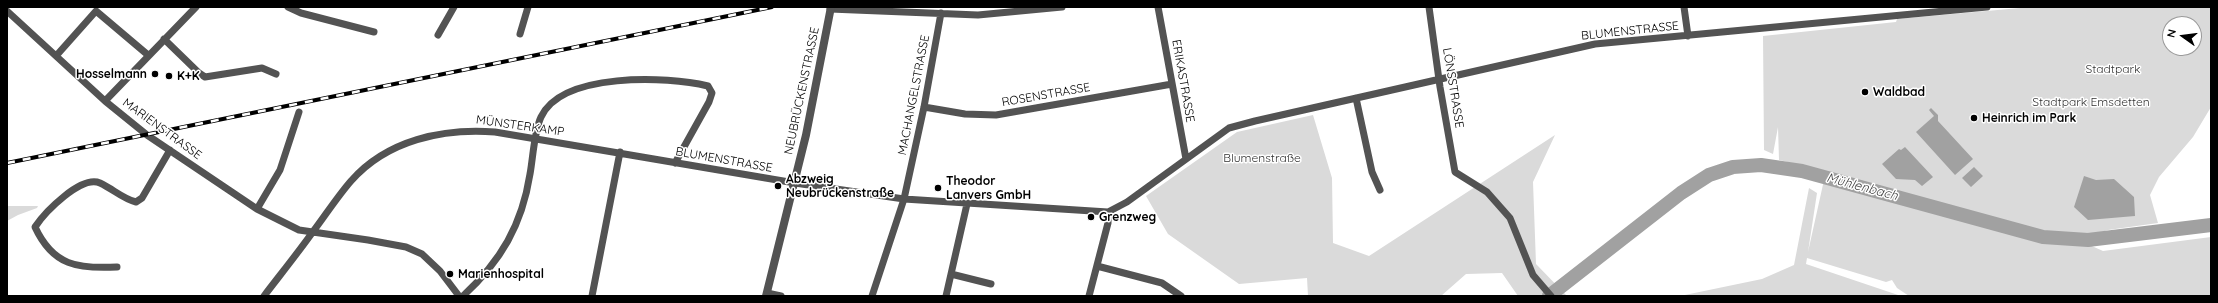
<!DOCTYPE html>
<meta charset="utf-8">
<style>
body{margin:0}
#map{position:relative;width:2218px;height:303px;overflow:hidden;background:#fff;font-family:Quicksand,sans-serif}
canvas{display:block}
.frame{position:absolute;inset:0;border:8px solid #000;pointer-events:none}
.north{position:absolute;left:2162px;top:16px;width:40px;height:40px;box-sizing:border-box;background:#fff;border:1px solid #999;border-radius:50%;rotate:284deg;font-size:11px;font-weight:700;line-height:16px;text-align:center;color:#000}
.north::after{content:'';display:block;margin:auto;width:14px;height:18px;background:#000;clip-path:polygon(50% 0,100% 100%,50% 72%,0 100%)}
</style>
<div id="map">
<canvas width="2218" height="303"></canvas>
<div class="frame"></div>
<div class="north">N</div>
</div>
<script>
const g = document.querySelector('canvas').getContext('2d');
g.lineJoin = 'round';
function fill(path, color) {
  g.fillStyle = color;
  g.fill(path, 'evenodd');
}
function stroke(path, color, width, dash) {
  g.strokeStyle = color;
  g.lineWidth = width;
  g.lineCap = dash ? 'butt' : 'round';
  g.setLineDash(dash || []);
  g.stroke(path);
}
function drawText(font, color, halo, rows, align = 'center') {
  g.font = font + ' Quicksand,sans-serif';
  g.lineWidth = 3;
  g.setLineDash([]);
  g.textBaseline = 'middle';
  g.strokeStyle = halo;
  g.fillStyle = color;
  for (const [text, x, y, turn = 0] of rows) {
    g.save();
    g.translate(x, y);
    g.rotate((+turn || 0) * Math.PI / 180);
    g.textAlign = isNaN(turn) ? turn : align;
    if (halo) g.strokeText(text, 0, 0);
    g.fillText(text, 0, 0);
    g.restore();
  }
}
const green = new Path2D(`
 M2031 7H2211V107L2193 137 2159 177 2150 195 2158 223 2108 230 2076 239 2103 251 2211 237V296H1909L1897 288 1892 280 1886 282 1807 258 1806 264 1901 296H1680L1762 279 1794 265 1809 188 1817 193 1808 252 1826 171 1779 160 1778 127 1773 154 1764 150 1763 36 1896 22 1897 19ZM2170 24H2194V48H2170Z
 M1313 115 1332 178 1333 243 1369 256 1555 135 1533 182 1536 264 1567 296H1518L1502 273 1466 274 1441 296H1308L1307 278 1239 284 1168 234 1146 196 1237 132Z
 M7 206H38L37 208 18 215 7 221Z`);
const water = new Path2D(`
 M1931 108 1938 115V121L1973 159 1955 175 1916 132 1934 116 1929 110Z
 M1905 147 1933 177 1922 186 1915 180 1896 179 1882 164 1899 149 1901 150Z
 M1974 167 1983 176 1971 187 1962 178Z
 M2084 176 2096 180 2114 179 2134 197 2135 216 2088 220 2074 207Z`);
const river = new Path2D(`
 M1549 296 1681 193 1709 175 1733 167 1761 165 1802 171 2043 237 2088 240 2211 225`);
const minor = new Path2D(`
 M288 7 301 13 374 32
 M1158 7 1186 159
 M1429 7 1440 87 1455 172 1487 192 1510 218 1533 275 1551 296
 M1684 7 1688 36
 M830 9 978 15 1062 7
 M7 11 105 101 147 135 257 209 299 230 368 240 406 247 422 254 440 271 459 296
 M520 34 528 7
 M438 35 454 7
 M164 39 199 73 205 77 262 68 276 74
 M56 56 96 11 148 55
 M1356 98 1372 172 1380 190
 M105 101 196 7
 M924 107 965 114 996 115 1172 84
 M257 209 280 170 299 112
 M1097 266 1162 283 1181 296
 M117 267C78 269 53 266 35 227 45 212 81 175 100 183 113 189 123 199 136 202L142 198 170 150
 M951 274 991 284
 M767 293 781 296
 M264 296C280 275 297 254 312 233 325 216 337 197 351 181 387 140 443 128 495 132L795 183 904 199 1108 212 1127 202 1229 128 1255 121 1595 44 1987 7
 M463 296C501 261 522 225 530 174 533 158 534 132 541 117 562 72 667 76 708 86L712 93 709 102 675 163
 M592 296 620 152
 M872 296 904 199 924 107 941 13
 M946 296 967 204
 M1089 296 1108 223V212`);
const tertiary = new Path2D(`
 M766 296 806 135 831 7`);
const rail = new Path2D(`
 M7 163 772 7`);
const markers = [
 [155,74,4,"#000"],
 [169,76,4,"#000"],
 [1865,92,4,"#000"],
 [1974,118,4,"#000"],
 [778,186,4,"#000"],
 [938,188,4,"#000"],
 [1091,217,4,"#000"],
 [450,274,4,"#000"]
];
const streetNames = [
 ["BLUMENSTRASSE",1630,31,-6],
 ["ERIKASTRASSE",1183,81,80],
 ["LÖNSSTRASSE",1453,88,81],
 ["NEUBRÜCKENSTRASSE",802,91,-78],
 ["MACHANGELSTRASSE",914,95,-79],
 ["ROSENSTRASSE",1046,95,-10],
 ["MÜNSTERKAMP",520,126,8],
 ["MARIENSTRASSE",162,129,36],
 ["BLUMENSTRASSE",724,160,10]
];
const parkNames = [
 ["Stadtpark",2113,69],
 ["Stadtpark Emsdetten",2091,102],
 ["Blumenstraße",1262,158]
];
const poiNames = [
 ["Hosselmann",147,74,"right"],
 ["K+K",177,76],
 ["Waldbad",1873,92],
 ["Heinrich im Park",1982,118],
 ["Abzweig",786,179],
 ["Neubrückenstraße",786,193],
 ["Theodor",946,181],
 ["Lanvers GmbH",946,195],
 ["Grenzweg",1099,217],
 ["Marienhospital",458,274]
];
const waterNames = [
 ["Mühlenbach",1862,187,15]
];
fill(green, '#dadada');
fill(water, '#a1a1a1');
stroke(river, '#a1a1a1', 14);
stroke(minor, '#535353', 7);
stroke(tertiary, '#535353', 8);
stroke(rail, '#000', 4);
stroke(rail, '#fff', 2.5, [8]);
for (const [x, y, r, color] of markers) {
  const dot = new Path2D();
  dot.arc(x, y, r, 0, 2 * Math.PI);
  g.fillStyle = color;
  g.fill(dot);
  stroke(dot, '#fff', 1.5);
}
drawText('12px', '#000', '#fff', streetNames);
drawText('12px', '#313131', '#fff', parkNames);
drawText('bold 12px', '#000', '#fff', poiNames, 'left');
drawText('italic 13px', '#424242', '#fff', waterNames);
</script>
